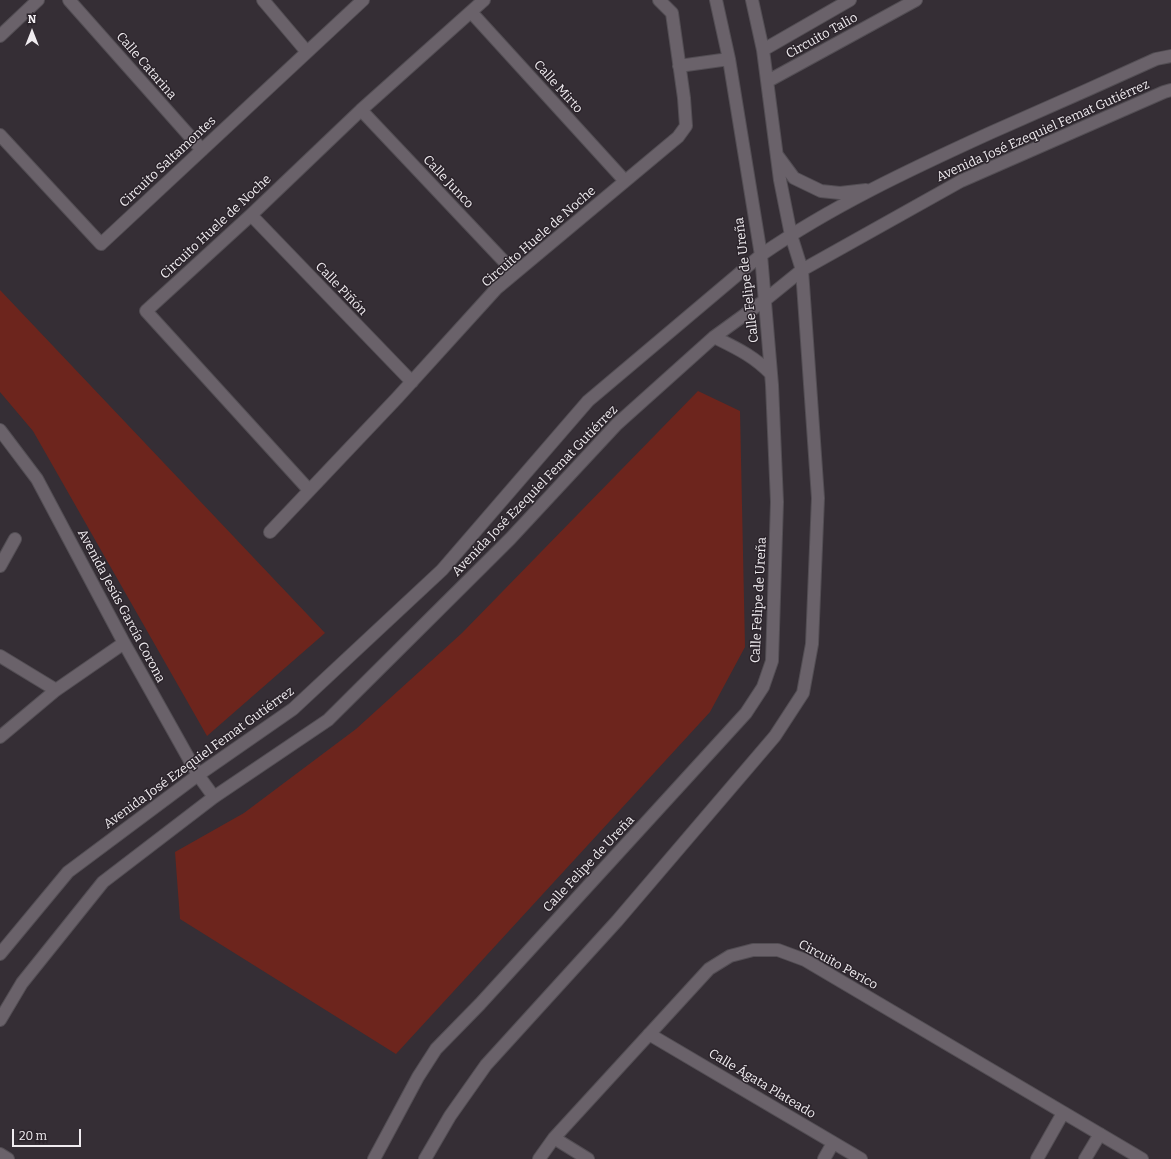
<!DOCTYPE html>
<meta charset="utf-8">
<style>
body{margin:0}
#map{position:relative;width:1171px;height:1159px;overflow:hidden;background:#352e35;font-family:Bitter,serif}
canvas{display:block}
.north{position:absolute;left:12px;top:12px;width:40px;height:40px;-webkit-text-stroke:3px #2b242b;paint-order:stroke;rotate:0deg;font-size:11px;font-weight:700;line-height:16px;text-align:center;color:#f0ecf0}
.north::after{content:'';display:block;margin:auto;width:14px;height:18px;background:#f0ecf0;clip-path:polygon(50% 0,100% 100%,50% 72%,0 100%)}
.scale{position:absolute;left:12px;top:1129px;width:69px;height:18px;box-sizing:border-box;border:2px solid #f0ecf0;border-top:0;padding-left:5px;font-size:12px;line-height:14px;white-space:nowrap;color:#f0ecf0;-webkit-text-stroke:3px #2b242b;paint-order:stroke}
</style>
<div id="map">
<canvas width="1171" height="1159"></canvas>
<div class="north">N</div>
<div class="scale">20 m</div>
</div>
<script>
const g = document.querySelector('canvas').getContext('2d');
g.lineJoin = 'round';
function fill(path, color) {
  g.fillStyle = color;
  g.fill(path, 'evenodd');
}
function stroke(path, color, width, dash) {
  g.strokeStyle = color;
  g.lineWidth = width;
  g.lineCap = dash ? 'butt' : 'round';
  g.setLineDash(dash || []);
  g.stroke(path);
}
function drawText(font, color, halo, rows, align = 'center') {
  g.font = font + ' Bitter,serif';
  g.lineWidth = 3;
  g.setLineDash([]);
  g.textBaseline = 'middle';
  g.strokeStyle = halo;
  g.fillStyle = color;
  for (const [text, x, y, turn = 0] of rows) {
    g.save();
    g.translate(x, y);
    g.rotate((+turn || 0) * Math.PI / 180);
    g.textAlign = isNaN(turn) ? turn : align;
    if (halo) g.strokeText(text, 0, 0);
    g.fillText(text, 0, 0);
    g.restore();
  }
}
const green = new Path2D(`
 M0 290 325 633 207 736 33 431 0 392Z
 M698 391 740 411 745 647 710 712 396 1054 180 919 175 852 244 813 356 729 462 633Z`);
const minor = new Path2D(`
 M69 0 202 150
 M263 0 307 52
 M471 12 625 181
 M0 36 38 0
 M763 50 850 0
 M679 66 729 59
 M768 81 916 0
 M361 110 515 273
 M0 135 101 244 363 0
 M777 155 794 178 821 191 840 193 866 190
 M251 215 412 382
 M714 337C736 348 754 356 771 374
 M0 430 37 479 124 643 198 775 214 797
 M309 490 146 311 251 215 361 110 484 0
 M270 532 397 398 496 289 678 137 686 126 684 98 672 13 659 0
 M0 566 15 539
 M0 656 56 690
 M0 737 56 690 124 643
 M0 954 68 872 198 775 293 709 442 570 588 401 761 255C832 206 911 169 990 133 1045 109 1101 84 1156 59L1171 56
 M0 1020 22 983 103 882 214 797 328 720 510 539 617 424 714 337 765 300 802 270 961 181 1164 92 1171 90
 M649 1034 861 1159
 M554 1138 588 1159
 M0 1154 8 1159
 M374 1159 418 1077 436 1049 480 1004 746 713 763 687 772 661 777 502 772 385 761 255 729 59 716 0
 M425 1159 450 1116 486 1065 617 921 775 736 803 693 812 644 818 498 802 270 791 235 780 180 763 50 752 0
 M539 1159 554 1138 709 969 730 956 753 950H778L805 960 1142 1159
 M824 1159 833 1143
 M1037 1159 1063 1113
 M1085 1159 1100 1134`);
const streetNames = [
 ["Circuito Talio",822,36,-29],
 ["Calle Catarina",146,66,49],
 ["Calle Mirto",558,87,48],
 ["Avenida José Ezequiel Femat Gutiérrez",1043,131,-24],
 ["Circuito Saltamontes",168,162,-43],
 ["Calle Junco",448,182,47],
 ["Circuito Huele de Noche",216,227,-43],
 ["Circuito Huele de Noche",539,237,-41],
 ["Calle Felipe de Ureña",747,280,-97],
 ["Calle Piñón",341,289,46],
 ["Avenida José Ezequiel Femat Gutiérrez",535,491,-46],
 ["Calle Felipe de Ureña",759,600,-87],
 ["Avenida Jesús García Corona",121,606,62],
 ["Avenida José Ezequiel Femat Gutiérrez",199,758,-36],
 ["Calle Felipe de Ureña",589,864,-47],
 ["Circuito Perico",838,965,29],
 ["Calle Ágata Plateado",762,1084,31]
];
fill(green, '#6d251d');
stroke(minor, '#534e54', 14);
stroke(minor, '#6a626a', 12);
drawText('13px', '#f0ecf0', '#2b242b', streetNames);
</script>
